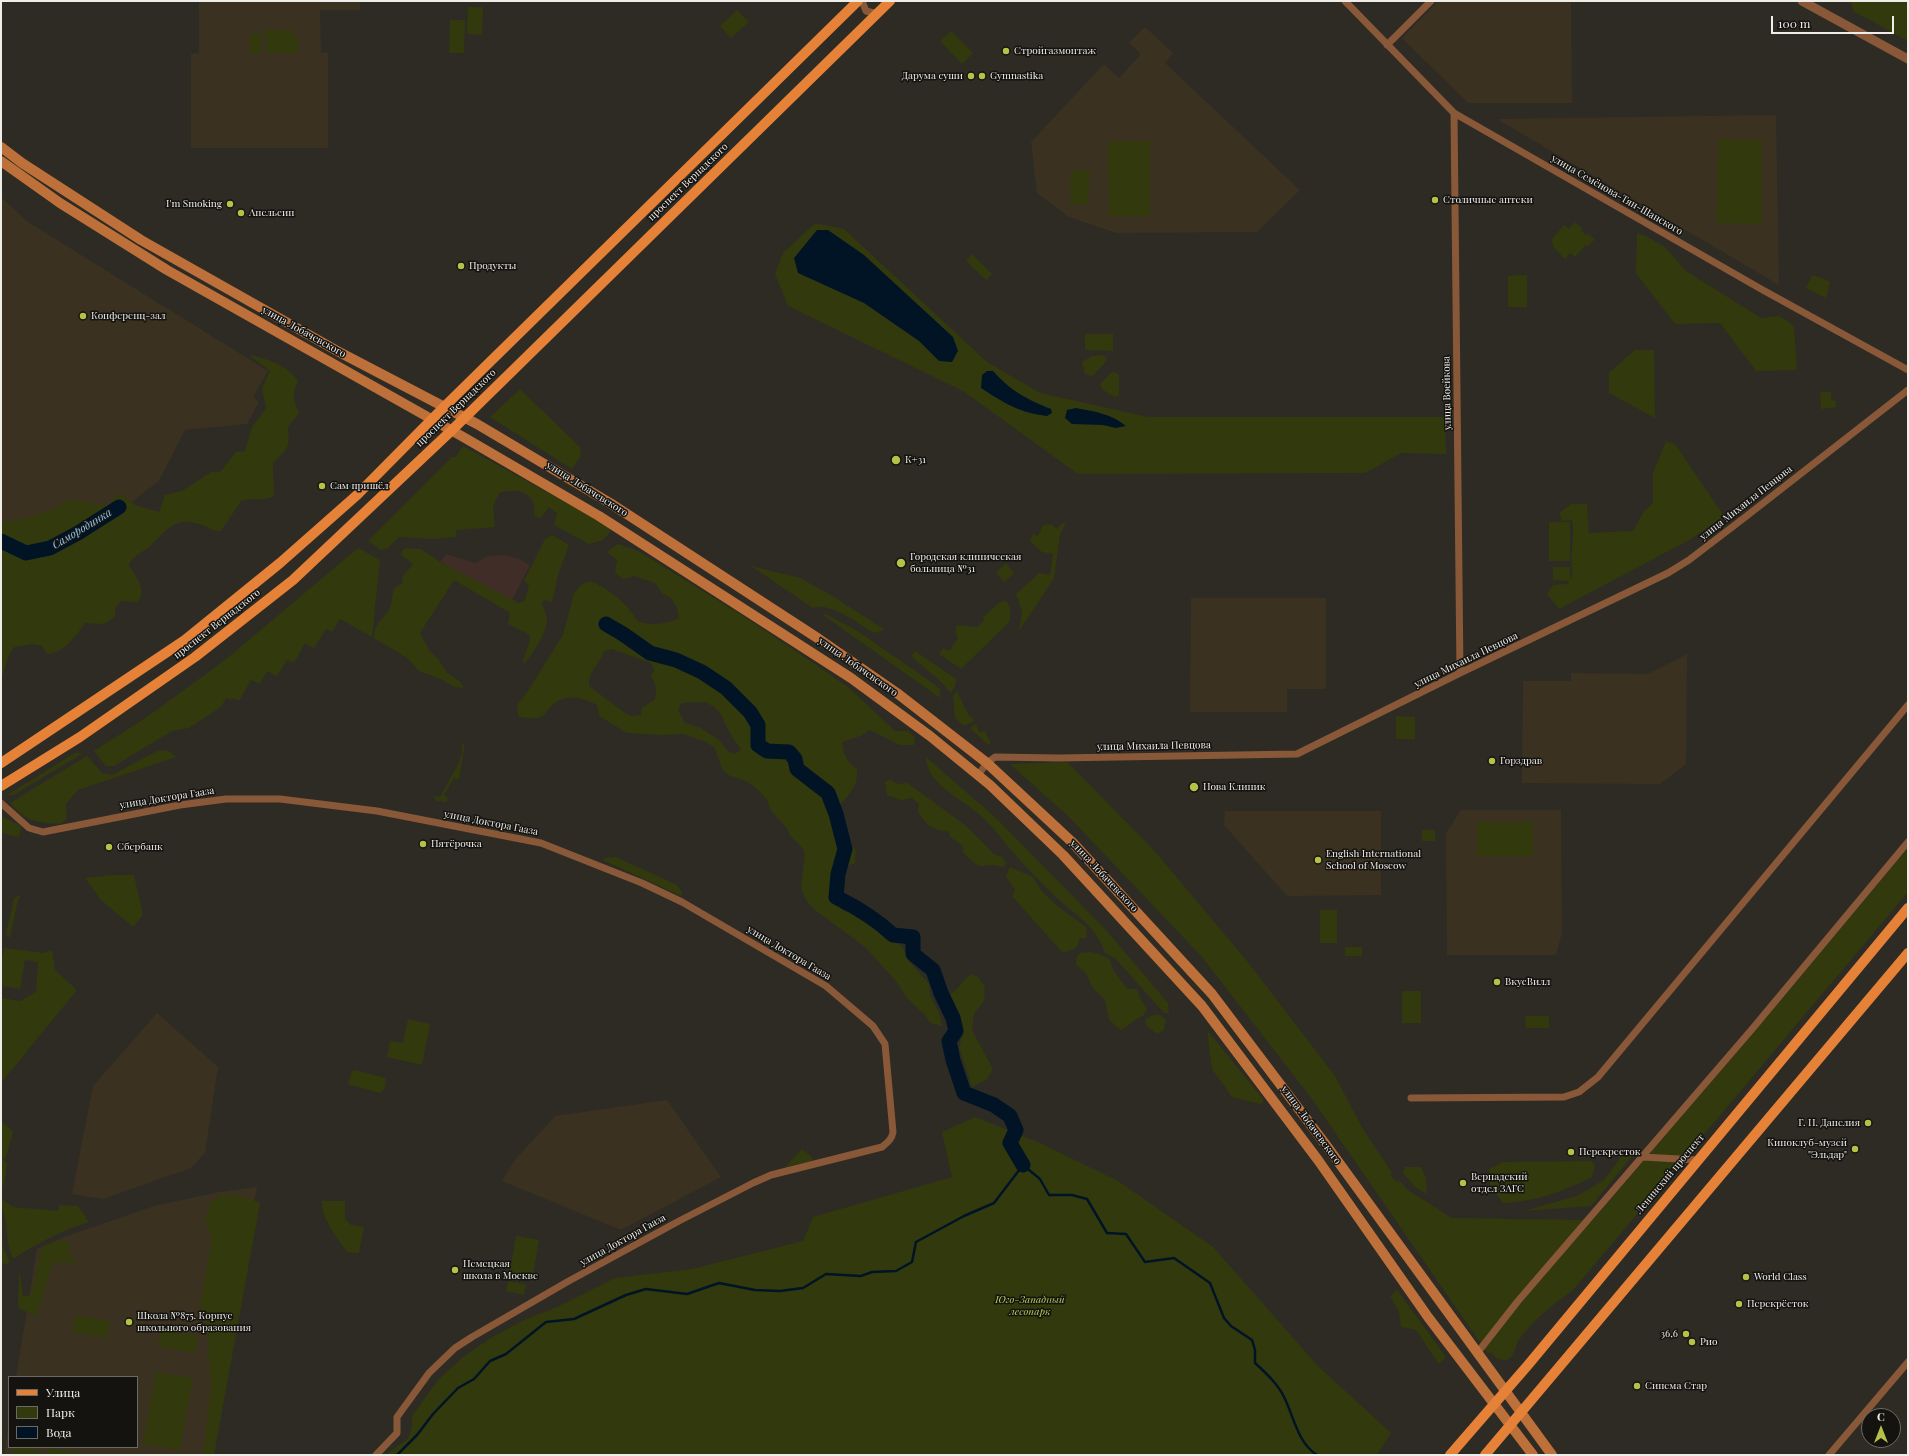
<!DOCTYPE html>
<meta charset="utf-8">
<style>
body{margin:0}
#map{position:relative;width:1909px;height:1456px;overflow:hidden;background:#2d2b24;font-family:"Playfair Display",serif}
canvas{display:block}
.frame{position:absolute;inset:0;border:2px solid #eeede8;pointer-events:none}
.legend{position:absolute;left:8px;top:1376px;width:130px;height:72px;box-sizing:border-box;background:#141310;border:1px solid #6b6a66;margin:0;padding:5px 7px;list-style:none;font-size:12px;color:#eeede8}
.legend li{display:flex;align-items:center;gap:8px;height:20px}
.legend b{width:20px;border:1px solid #6b6a66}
.north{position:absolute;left:1861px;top:1408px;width:40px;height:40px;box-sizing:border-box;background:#141310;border:1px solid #6b6a66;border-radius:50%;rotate:0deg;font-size:11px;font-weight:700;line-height:16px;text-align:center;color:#eeede8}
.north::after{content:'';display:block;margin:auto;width:14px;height:18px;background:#b6c148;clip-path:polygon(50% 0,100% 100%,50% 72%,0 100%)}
.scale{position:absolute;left:1771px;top:16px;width:123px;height:18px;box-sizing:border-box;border:2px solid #eeede8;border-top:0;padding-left:5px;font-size:12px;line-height:14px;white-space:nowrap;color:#eeede8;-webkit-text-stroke:3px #141310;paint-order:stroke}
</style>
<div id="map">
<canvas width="1909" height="1456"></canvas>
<div class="frame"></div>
<ul class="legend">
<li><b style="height:5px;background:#e68138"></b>Улица</li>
<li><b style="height:11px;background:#323a0d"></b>Парк</li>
<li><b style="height:11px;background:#001426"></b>Вода</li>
</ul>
<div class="north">С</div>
<div class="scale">100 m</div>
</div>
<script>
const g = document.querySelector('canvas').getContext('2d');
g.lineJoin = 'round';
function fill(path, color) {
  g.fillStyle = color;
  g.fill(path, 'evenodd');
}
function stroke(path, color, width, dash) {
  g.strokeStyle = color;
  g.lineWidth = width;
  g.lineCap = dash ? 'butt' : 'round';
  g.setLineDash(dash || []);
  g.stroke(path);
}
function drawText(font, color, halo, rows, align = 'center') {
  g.font = font + ' "Playfair Display",serif';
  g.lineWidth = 3;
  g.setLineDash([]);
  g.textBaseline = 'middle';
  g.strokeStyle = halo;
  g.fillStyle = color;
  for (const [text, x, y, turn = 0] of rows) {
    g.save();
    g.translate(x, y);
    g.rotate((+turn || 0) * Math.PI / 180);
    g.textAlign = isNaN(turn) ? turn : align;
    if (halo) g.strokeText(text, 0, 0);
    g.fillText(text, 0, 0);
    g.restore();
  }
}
const commercial = new Path2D(`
 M446 554 475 563 488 556 503 555 517 558 530 565 512 600 440 562Z`);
const education = new Path2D(`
 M199 1H360V10H320L321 53H328V148H191V54L199 53Z
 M1438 1H1571L1572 103H1468L1402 38Z
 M1145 27 1173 53 1165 63 1300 190 1257 232 1116 233 1069 217 1037 193 1031 142 1104 64 1119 78 1141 54 1129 43Z
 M1776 115 1779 285 1497 119Z
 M1 197 28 222 268 371 253 397 259 402 247 424 185 430 159 481 1 601Z
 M1191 598H1326V689H1287V712H1190Z
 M1687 654 1686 764 1660 784 1522 783 1523 681H1571V673L1648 674Z
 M1461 810H1561L1562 933 1556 955H1447L1446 833Z
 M1225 811H1381V895L1287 896 1224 825Z
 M157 1013 218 1067 205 1153 191 1168 103 1199 72 1194 93 1086Z
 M667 1100 721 1177 621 1230 502 1181 514 1161 555 1116Z
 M257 1187 208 1455H4L9 1422V1447H137V1377H16L37 1249 64 1237 154 1206 214 1193Z`);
const green = new Path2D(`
 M1851 1H1908V41L1853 11Z
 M468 7H483L482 35 467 34Z
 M737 10 749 22 731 38 720 26Z
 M450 20H465L464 53H449Z
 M263 30H292V35L298 36V53H266V35H263Z
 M951 31 973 53 962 64 940 41Z
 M250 34H261V53H250Z
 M1718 139 1762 140V224L1717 223Z
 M1108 141H1150V216H1109Z
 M1071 170 1090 171 1088 205 1070 204Z
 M1575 222 1582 228 1581 230 1586 235 1588 233 1595 239 1588 246 1586 245 1575 257 1570 253 1565 259 1553 247 1552 239 1564 225 1569 229Z
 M815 223 844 229 987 362 1040 393 1148 417H1445L1446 454 1401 453 1365 473 1078 474 963 391 788 306 775 274 783 253Z
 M1637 233 1646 236 1666 248 1686 271 1761 318 1780 316 1794 326 1797 370 1756 371 1720 323 1675 324 1636 273Z
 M972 254 992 274 986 280 966 261Z
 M1527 275V307H1508V276Z
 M1812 275 1822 278 1830 282 1826 298 1806 288Z
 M1085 334H1113V351L1085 350Z
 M1635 350H1654L1655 418 1609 393V373Z
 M249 355C266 358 289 366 298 381 291 394 294 401 299 413L288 427C290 449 288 448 273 463L274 496C263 502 253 497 241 501L221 531C211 531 212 529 204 526 175 514 168 530 149 547 141 554 133 555 129 565 136 578 147 588 138 602L121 601 115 608V617L104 624 85 623C76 636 64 653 47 654L42 646 33 644 14 647 9 655 1 680V521C14 523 42 514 54 508 59 506 64 502 68 501 83 497 96 508 110 504L114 497 123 494 135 505 159 512 165 495 182 491 211 472H220L236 452 245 451 252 427 266 408 262 388 270 371Z
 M1102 355 1106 357 1107 360 1093 376 1085 374 1082 362 1092 356Z
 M1112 372 1119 374V396L1114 397 1103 390 1100 384Z
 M520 389 580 447 581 456 572 469 490 417Z
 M1820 392H1831V399L1836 401V407L1821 409Z
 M1666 441 1675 444 1724 516 1691 539 1559 609 1547 594 1553 585 1567 584 1569 581 1553 580V567H1570V579L1573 574C1568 557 1576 538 1572 520L1562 521 1559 513 1571 504H1587L1589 533 1633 531 1644 511 1653 503V473Z
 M463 446 609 526 610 532 603 540 589 544 554 525 557 513 549 507 540 519 534 515C537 492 517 487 499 493L493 507 495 527 456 530V537L431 539 399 537 388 548 381 550 368 541 452 457H456Z
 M1549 522H1570V561H1549Z
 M1062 523 1066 524 1060 534 1054 578 1019 631 1022 611 1016 594 1039 573 1050 575 1053 554 1042 552 1030 541 1033 534 1038 536 1043 525 1051 524 1057 529Z
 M552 535 569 545 558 575 552 602 544 600 542 604C543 608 546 614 547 618 548 632 532 655 523 665 523 655 530 646 530 636L523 631 508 624 510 613 454 580 420 633 429 650 439 660 447 673 460 681 464 688 455 687 441 679 419 671 407 658 374 638C375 621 383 621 390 608 393 601 391 595 394 589 396 586 399 585 402 584L403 576 413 564 400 554 405 548 421 549 440 562 519 603 525 600 529 585 524 581 545 539Z
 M618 544 638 551 743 616 797 652 848 687 895 731H908L915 738 914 745H900L870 730 860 736 842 742C843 754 847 762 857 769 859 792 842 798 832 816L837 838 849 843 856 850 855 863 832 873 836 904 844 911 854 913 898 943 904 950 908 960 929 984 930 995 940 1015 942 1026 930 1023 924 1014 908 999 895 980 865 947 811 907 805 898 801 887 805 853 799 844 791 837 786 827 771 811 767 800 760 792 751 784 741 779 730 776 722 769 715 748 706 742 684 734 662 735 627 733 599 716 597 705C584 698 569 694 556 702 550 706 546 715 540 717 533 720 524 717 518 716L517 705 528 691 563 635 574 593 581 585 591 581C610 591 627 602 638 622 652 625 666 625 679 618L677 608 671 598 662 593 655 583 634 576 624 579 615 573 617 560 607 552ZM612 649 651 663 654 670 651 677C656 684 657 690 655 699L642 708 641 715 632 716 625 713 589 686C588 672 600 663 604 651ZM705 702C723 710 721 717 729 731 732 738 738 744 741 750L734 754 728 751 718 739 699 727 685 723 678 710 682 703Z
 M358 548 380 560 372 637 340 619 332 632 326 629 314 648 305 643 294 663 287 660 277 676 267 671 260 684 251 680 239 701 233 698 231 700 226 698 221 707 189 728 172 731 114 766H106L94 751 147 717 225 660Z
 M1006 563 1014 574 1004 582 996 573Z
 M751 566 800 578 831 595 884 629 882 631 874 633C859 624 829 601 813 608Z
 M1006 600 1010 607V621L961 669 939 654 943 648 949 651 958 638 955 632 957 625 977 627 984 621 983 617 999 603Z
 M826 614 859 632 934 684 940 689V698L823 615Z
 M915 651 956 679 955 686 951 693 940 681 913 658 912 655Z
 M957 691 969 716 972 717 974 721 964 726 955 718 953 696Z
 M1396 716 1415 717V739H1396Z
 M976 724 979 732 985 731 991 744 988 745 970 728Z
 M465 742 459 780 454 778 444 795 448 798 446 802 437 801 433 796 440 797 460 761 459 760 462 754V745Z
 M159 750 169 751 176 757 78 790 66 804 67 819 60 824C35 822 27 822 10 803L87 756 102 773 112 775Z
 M75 753H83L14 795H7Z
 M926 757 997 819 1106 930 1168 1003 1169 1013H1164L1115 958 1105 953C1098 928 1074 914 1056 897 1046 888 1036 877 1026 867 1010 851 997 830 980 815 962 799 926 784 926 757Z
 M1067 762 1152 848 1247 961 1335 1076 1363 1129 1392 1173 1390 1175 1397 1182 1399 1180 1408 1190 1452 1218 1585 1220 1591 1222 1756 1030 1908 848V892L1573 1290C1556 1302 1531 1322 1519 1340 1515 1345 1515 1353 1511 1357 1504 1364 1495 1358 1491 1352L1488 1354 1312 1099 1202 957 1069 817 1010 764Z
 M891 779 894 783 902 784 906 782 965 825 994 854 1003 857 1006 864 1003 867C981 860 984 876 963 852V846L950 837 949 832C930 828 930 829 918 812L919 804 912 798 901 800 887 795 885 782Z
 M1 816 21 826 19 837 1 833Z
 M1477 822H1533V856H1477Z
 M1422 830H1435V841H1422Z
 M616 857 677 885 682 892 681 896 603 860 605 858Z
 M1010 867 1033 877C1043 899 1068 913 1086 927L1087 938H1080L1076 948 1063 953 1012 896 1015 890 1006 876Z
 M113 875H134L143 915 133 927 101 900 85 878Z
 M17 896H20L17 904 10 937H8L6 934 14 899Z
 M1320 910H1337V943H1320Z
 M1345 947H1362V956H1345Z
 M4 948 43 953 52 950 55 970 77 990 1 1083V998L20 1001 36 992 38 962 25 960 20 989 1 986V964Z
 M1091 952 1100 954 1109 959 1114 971 1127 989H1137L1140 998 1147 1009 1143 1016C1133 1019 1130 1026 1121 1030L1109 1020 1105 1000 1092 987 1086 973 1076 965 1077 956 1080 953Z
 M971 974 978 977 985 987 984 1001 974 1014 972 1030 993 1069 987 1079 972 1087 959 1047 963 1033 950 994C959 990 962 980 971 974Z
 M1402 991H1421V1023H1402Z
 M1158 1014 1166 1020 1164 1030 1157 1034 1147 1026 1145 1020 1151 1016Z
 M1525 1016H1549V1028H1526Z
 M408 1019 430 1024 422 1065 387 1057 390 1041 403 1043Z
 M1207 1030 1263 1099V1103L1260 1104 1232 1097 1212 1069Z
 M355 1070 385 1078C387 1083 385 1090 380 1093L350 1085 348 1083 352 1071Z
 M975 1117 1040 1143 1118 1181 1213 1247 1318 1366 1391 1433 1377 1455H385L408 1439 412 1427V1416L438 1380 463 1357 489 1339 526 1319 557 1307 615 1278 692 1269 803 1241 813 1217 952 1177 942 1132Z
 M1 1121 13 1132 5 1160 1 1155Z
 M1639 1148 1591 1206 1524 1211 1577 1196 1604 1180 1627 1149Z
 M802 1149 812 1157 813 1161 785 1167Z
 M1 1157 7 1164 4 1185 1 1186Z
 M1591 1161 1595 1165 1592 1177C1565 1191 1534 1202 1503 1203L1490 1186 1489 1169 1503 1162Z
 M1405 1167H1421L1426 1178 1427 1194 1415 1187 1403 1173Z
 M223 1195 248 1198 260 1203 214 1455H203L211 1385 206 1318 199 1311 212 1239 205 1220 210 1202Z
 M1 1198 13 1207 58 1211 59 1205 78 1206 89 1222C61 1231 37 1243 13 1259 7 1244 8 1239 6 1224 5 1215 1 1208 1 1198Z
 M322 1201H345V1219L351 1225 364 1227 359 1253 347 1252C337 1237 321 1219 322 1201Z
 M1 1221 3 1248 10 1262 7 1264 1 1263Z
 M516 1236 539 1240 532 1281 509 1277Z
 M58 1240 71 1243 68 1253 78 1263 53 1262 37 1316 18 1308 19 1269 23 1296 31 1295 42 1247Z
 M508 1281 526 1284 524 1295 506 1291Z
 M1397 1290 1446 1357 1439 1364 1416 1330 1401 1327 1399 1312 1390 1296Z
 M75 1315 110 1321 107 1338 72 1332Z
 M160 1330 198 1336 195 1353 158 1347Z
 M156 1372 193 1378 180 1450 143 1444Z
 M14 1447H31L44 1455H14Z
 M48 1448 85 1454V1455H47Z`);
const water = new Path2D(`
 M817 230H828L864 255 953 337 958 351 952 362 939 361 919 341 864 303 798 273 794 258Z
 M987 371H993C1011 391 1026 399 1051 409L1052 413 1047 416C1020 413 1004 403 981 388L982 375Z
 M1076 408C1093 411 1112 414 1126 426L1116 428 1103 425 1072 424 1065 418 1067 410Z`);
const stream = new Path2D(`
 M397 1455 417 1435 433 1414 458 1388 474 1379 490 1361 506 1354 546 1322 574 1319 626 1295 646 1289 687 1294 719 1283 755 1290 780 1291 803 1288 826 1274 861 1276 872 1272 896 1271 912 1262 916 1242 964 1216 994 1203 1023 1165 1040 1179 1049 1195H1072L1087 1199 1107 1233 1126 1234 1145 1262 1174 1258 1210 1283 1224 1318 1231 1326 1252 1340 1255 1350V1363C1266 1373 1279 1385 1285 1399 1294 1418 1298 1443 1317 1455`);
const river = new Path2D(`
 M1 541 26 553 50 548 78 533 119 507
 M606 624 623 634 650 653 676 660 702 672 726 688 750 712 758 725V745L767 751 789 752 795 759 797 769 828 793 836 814 845 849 838 874 836 897C858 908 876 919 893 935L913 937V954L933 970 941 993 953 1018 956 1031 949 1041 953 1060 964 1093 994 1105 1010 1116 1016 1130 1010 1143 1023 1165`);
const minor = new Path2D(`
 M862 1 866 11 874 13 880 11
 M1345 1 1454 113 1761 289 1908 370
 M1387 45 1431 1
 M1454 113 1460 673
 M978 775 987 763 995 757 1058 758 1297 754 1460 673 1668 573 1689 560 1744 518 1908 390
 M1 803 29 828 43 832 180 805 226 799H280L377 811 541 843 642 883 682 902 826 986 873 1026 885 1044 893 1132C892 1139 888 1142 882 1147L771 1175 753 1183 679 1221 567 1282 472 1337 455 1348 429 1373 397 1417V1433L376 1455
 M1411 1098 1564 1097 1579 1092 1598 1077 1908 705
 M1643 1157 1697 1160
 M1478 1352 1518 1301 1753 1028 1908 842
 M1829 1455 1908 1362`);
const tertiary = new Path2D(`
 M1802 1 1908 59`);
const secondary = new Path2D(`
 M1 147 22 163 141 240 341 353 477 424 610 503 819 639 897 693 987 763 1073 843 1212 994 1326 1145 1552 1455
 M1 161 60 203 167 270 465 438 599 516 851 678 930 736 990 785 1063 855 1202 1006 1318 1160 1428 1317 1533 1455`);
const primary = new Path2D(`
 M1 763 185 640 280 563 357 495 445 406 858 1
 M1 786 80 737 195 657 293 580 451 431 890 1
 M1450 1455 1528 1365 1908 908
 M1485 1455 1908 953`);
const markers = [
 [1006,51,4,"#b6c148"],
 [971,76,4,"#b6c148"],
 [982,76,4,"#b6c148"],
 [1435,200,4,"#b6c148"],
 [230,204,4,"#b6c148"],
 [241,213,4,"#b6c148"],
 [461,266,4,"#b6c148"],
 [83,316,4,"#b6c148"],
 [896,460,5,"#b6c148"],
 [322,486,4,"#b6c148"],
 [901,563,5,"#b6c148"],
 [1492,761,4,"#b6c148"],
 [1194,787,5,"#b6c148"],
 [423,844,4,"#b6c148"],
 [109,847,4,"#b6c148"],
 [1318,860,4,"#b6c148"],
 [1497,982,4,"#b6c148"],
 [1868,1123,4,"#b6c148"],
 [1855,1149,4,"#b6c148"],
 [1571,1152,4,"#b6c148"],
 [1463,1183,4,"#b6c148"],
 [455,1270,4,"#b6c148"],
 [1746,1277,4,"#b6c148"],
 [1739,1304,4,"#b6c148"],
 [129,1322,4,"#b6c148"],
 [1686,1334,4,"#b6c148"],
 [1692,1342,4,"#b6c148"],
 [1637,1386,4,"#b6c148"]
];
const poiNames = [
 ["Стройгазмонтаж",1014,51],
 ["Дарума суши",963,76,"right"],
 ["Gymnastika",990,76],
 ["Столичные аптеки",1443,200],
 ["I'm Smoking",222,204,"right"],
 ["Апельсин",249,213],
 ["Продукты",469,266],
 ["Конференц-зал",91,316],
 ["К+31",905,460],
 ["Сам пришёл",330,486],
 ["Городская клиническая",910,557],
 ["больница №31",910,569],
 ["Горздрав",1500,761],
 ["Нова Клиник",1203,787],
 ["Пятёрочка",431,844],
 ["Сбербанк",117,847],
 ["English International",1326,854],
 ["School of Moscow",1326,866],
 ["ВкусВилл",1505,982],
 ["Г. Н. Данелия",1860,1123,"right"],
 ["Киноклуб-музей",1847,1143,"right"],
 ["\"Эльдар\"",1847,1155,"right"],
 ["Перекресток",1579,1152],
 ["Вернадский",1471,1177],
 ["отдел ЗАГС",1471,1189],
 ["Немецкая",463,1264],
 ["школа в Москве",463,1276],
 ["World Class",1754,1277],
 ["Перекрёсток",1747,1304],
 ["Школа №875. Корпус",137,1316],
 ["школьного образования",137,1328],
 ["36,6",1678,1334,"right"],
 ["Рио",1700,1342],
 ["Синема Стар",1645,1386]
];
const streetNames = [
 ["проспект Вернадского",688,182,-44],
 ["улица Семёнова-Тян-Шанского",1617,195,30],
 ["улица Лобачевского",304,332,29],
 ["улица Воейкова",1447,393,-91],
 ["проспект Вернадского",456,408,-44],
 ["улица Лобачевского",587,489,32],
 ["улица Михаила Певцова",1746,503,-38],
 ["проспект Вернадского",217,624,-38],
 ["улица Михаила Певцова",1466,660,-26],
 ["улица Лобачевского",858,667,35],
 ["улица Михаила Певцова",1154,746,-1],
 ["улица Доктора Гааза",167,798,-9],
 ["улица Доктора Гааза",491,823,11],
 ["улица Лобачевского",1104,876,47],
 ["улица Доктора Гааза",789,953,31],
 ["улица Лобачевского",1311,1125,54],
 ["Ленинский проспект",1670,1174,-50],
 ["улица Доктора Гааза",623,1240,-29]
];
const parkNames = [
 ["Юго-Западный",1030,1300],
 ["лесопарк",1030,1312]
];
const waterNames = [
 ["Самородинка",82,529,-31]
];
fill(commercial, '#402d27');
fill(education, '#3b3121');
fill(green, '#323a0d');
fill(water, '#001426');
stroke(stream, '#001426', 2.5);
stroke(river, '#001426', 15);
stroke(minor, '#895838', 7);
stroke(tertiary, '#895838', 9);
stroke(secondary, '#bd703a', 10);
stroke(primary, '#e68138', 10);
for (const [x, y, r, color] of markers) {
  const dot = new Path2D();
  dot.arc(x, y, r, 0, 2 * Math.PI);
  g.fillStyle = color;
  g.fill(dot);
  stroke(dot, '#141310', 1.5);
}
drawText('10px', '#eeede8', '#141310', poiNames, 'left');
drawText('10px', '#eeede8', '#141310', streetNames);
drawText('italic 10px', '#b9cf58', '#141310', parkNames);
drawText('italic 11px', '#93caf9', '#141310', waterNames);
</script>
